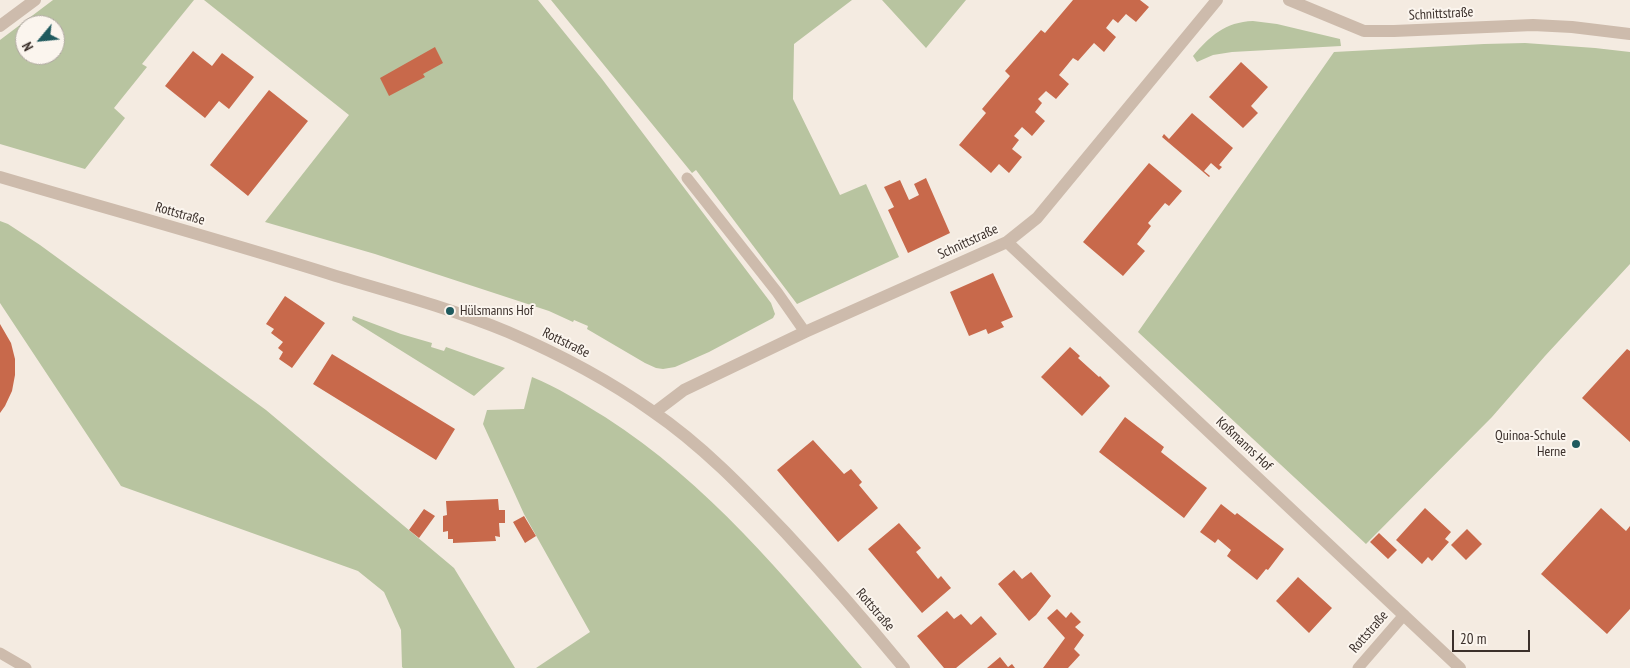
<!DOCTYPE html>
<meta charset="utf-8">
<style>
body{margin:0}
#map{position:relative;width:1630px;height:668px;overflow:hidden;background:#f4ebe1;font-family:"PT Sans Narrow",sans-serif}
canvas{display:block}
.north{position:absolute;left:15px;top:15px;width:50px;height:50px;box-sizing:border-box;background:#fbf5ee;border:1px solid #aea6a0;border-radius:50%;rotate:242deg;font-size:14px;font-weight:700;line-height:20px;text-align:center;color:#3b302b}
.north::after{content:'';display:block;margin:auto;width:18px;height:22px;background:#1f5a5e;clip-path:polygon(50% 0,100% 100%,50% 72%,0 100%)}
.scale{position:absolute;left:1452px;top:630px;width:78px;height:22px;box-sizing:border-box;border:2px solid #3b302b;border-top:0;padding-left:6px;font-size:15px;line-height:18px;white-space:nowrap;color:#3b302b;-webkit-text-stroke:4px #fbf5ee;paint-order:stroke}
</style>
<div id="map">
<canvas width="1630" height="668"></canvas>
<div class="north">N</div>
<div class="scale">20 m</div>
</div>
<script>
const g = document.querySelector('canvas').getContext('2d');
g.lineJoin = 'round';
function fill(path, color) {
  g.fillStyle = color;
  g.fill(path, 'evenodd');
}
function stroke(path, color, width, dash) {
  g.strokeStyle = color;
  g.lineWidth = width;
  g.lineCap = dash ? 'butt' : 'round';
  g.setLineDash(dash || []);
  g.stroke(path);
}
function drawText(font, color, halo, rows, align = 'center') {
  g.font = font + ' "PT Sans Narrow",sans-serif';
  g.lineWidth = 4;
  g.setLineDash([]);
  g.textBaseline = 'middle';
  g.strokeStyle = halo;
  g.fillStyle = color;
  for (const [text, x, y, turn = 0] of rows) {
    g.save();
    g.translate(x, y);
    g.rotate((+turn || 0) * Math.PI / 180);
    g.textAlign = isNaN(turn) ? turn : align;
    if (halo) g.strokeText(text, 0, 0);
    g.fillText(text, 0, 0);
    g.restore();
  }
}
const green = new Path2D(`
 M53 0H194L142 64 147 67 114 108 125 118 85 169 0 144V40ZM25 25H55V55H25Z
 M204 0H538L602 79 771 303 775 314 773 318 709 352 675 367 663 369 656 368 645 363 587 329 588 326 574 320 573 322 549 311 375 254 265 222 349 115Z
 M551 0H852L794 44 793 99 840 195 866 184 899 257 797 304 696 170 692 173Z
 M882 0H966L926 48Z
 M1253 21 1277 24 1340 39 1341 46 1232 52 1213 55 1197 62 1193 56C1210 36 1225 22 1253 21Z
 M1525 43 1595 48 1630 52V264L1545 356 1492 417 1366 544 1138 332 1334 52 1484 44Z
 M0 221 8 224 40 245 266 410 454 568 515 668H403L402 667 401 630 384 592 358 571 121 486 0 303Z
 M353 316 401 334 432 343 431 347 444 351 446 347 505 368 474 396 352 320Z
 M532 377C557 387 582 403 605 417 708 483 784 576 862 668H536L590 632 524 514 483 424 487 410 524 409Z`);
const building = new Path2D(`
 M1073 0H1140L1149 7 1136 22 1126 14 1118 23 1113 19 1106 28 1116 37 1104 52 1094 43 1078 61 1073 58 1059 75 1069 84 1056 99 1046 91 1038 99 1042 103 1035 112 1045 121 1032 136 1022 127 1014 136 1019 140 1012 149 1022 157 1009 173 999 164 991 173 959 145 986 113 982 109 1010 76 1005 71 1041 30 1045 33Z
 M435 47 443 63 423 74 425 77 389 96 380 78Z
 M193 51 212 66 222 53 254 77 229 109 219 101 205 118 165 86Z
 M1241 62 1268 87 1251 106 1258 113 1243 128 1209 97Z
 M269 90 308 121 248 196 210 165Z
 M1192 113 1233 148 1219 165 1222 167 1219 170 1211 163 1204 171 1210 176 1209 177 1162 137 1164 134 1169 139Z
 M1149 163 1182 191 1169 206 1165 203 1148 223 1151 226 1137 244 1145 251 1123 276 1083 242Z
 M926 178 950 233 908 253 888 210 894 207 884 187 900 180 909 200 919 195 914 184Z
 M993 273 1013 317 1001 322 1004 327 988 334 986 329 969 336 950 292Z
 M285 296 325 323 292 368 279 359 283 352 278 348 283 342 271 333 274 329 266 324Z
 M0 324 11 343 15 359V375L12 391 5 406 0 413Z
 M1070 347 1080 356 1078 358 1099 377 1100 376 1110 386 1082 416 1041 377Z
 M1627 349 1630 351V442L1582 398Z
 M332 354 455 429 436 460 313 384Z
 M1125 417 1164 447 1161 452 1207 488 1184 518 1099 452Z
 M813 440 844 474 851 469 862 482 859 485 878 508 838 542 777 470Z
 M498 499 499 510H505V523H499L500 537 495 536 496 541 453 543V539H448V531L443 532V516L447 515 446 501Z
 M1221 504 1235 515 1237 513 1284 549 1268 570 1266 569 1257 580 1227 556 1231 550 1218 539 1215 543 1200 532Z
 M1425 508 1451 532 1445 539 1449 542 1432 561 1428 557 1422 564 1396 540Z
 M1601 508 1626 531 1630 526V609L1607 634 1541 574Z
 M424 509 435 516 419 538 409 530Z
 M524 516 536 536 525 543 513 522Z
 M899 523 921 548 916 552 938 579 941 576 951 588 922 613 868 549Z
 M1467 529 1482 544 1466 560 1451 545Z
 M1379 533 1397 550 1388 559 1370 542Z
 M1014 570 1022 579 1031 572 1051 596 1036 615 1029 621 998 584Z
 M1298 577 1332 608 1309 633 1276 601Z
 M1057 609 1066 618 1071 612 1081 622 1075 627 1084 635 1074 649 1080 655 1068 668H1043L1065 638 1047 618Z
 M947 611 954 619 961 614 971 625 981 616 997 634 956 668H944L917 636Z
 M1000 657 1008 667 1012 664 1015 668H987Z`);
const service = new Path2D(`
 M687 178 777 292 805 332
 M0 653 26 668
 M1358 668 1404 615`);
const minor = new Path2D(`
 M1289 0 1364 31H1394L1533 25 1572 27 1630 34
 M0 26 35 0
 M1007 242 1460 668
 M655 412 684 390 805 332 1007 242 1037 218 1217 0`);
const tertiary = new Path2D(`
 M0 177C112 210 225 241 336 276 394 293 453 309 508 332 559 354 607 379 652 411 702 445 744 489 785 532 826 576 866 622 904 668`);
const markers = [
 [450,311,5,"#1f5a5e"],
 [1576,444,5,"#1f5a5e"]
];
const streetNames = [
 ["Schnittstraße",1441,14,-3],
 ["Rottstraße",180,214,16],
 ["Schnittstraße",968,242,-25],
 ["Rottstraße",566,343,26],
 ["Koßmanns Hof",1244,444,43],
 ["Rottstraße",875,610,49],
 ["Rottstraße",1369,632,-49]
];
const poiNames = [
 ["Hülsmanns Hof",460,311],
 ["Quinoa-Schule",1566,436,"right"],
 ["Herne",1566,452,"right"]
];
fill(green, '#b8c4a0');
fill(building, '#c8694b');
stroke(service, '#cdbbac', 11);
stroke(minor, '#cdbbac', 12);
stroke(tertiary, '#cdbbac', 12);
for (const [x, y, r, color] of markers) {
  const dot = new Path2D();
  dot.arc(x, y, r, 0, 2 * Math.PI);
  g.fillStyle = color;
  g.fill(dot);
  stroke(dot, '#fbf5ee', 2);
}
drawText('14px', '#3b302b', '#fbf5ee', streetNames);
drawText('14px', '#3b302b', '#fbf5ee', poiNames, 'left');
</script>
